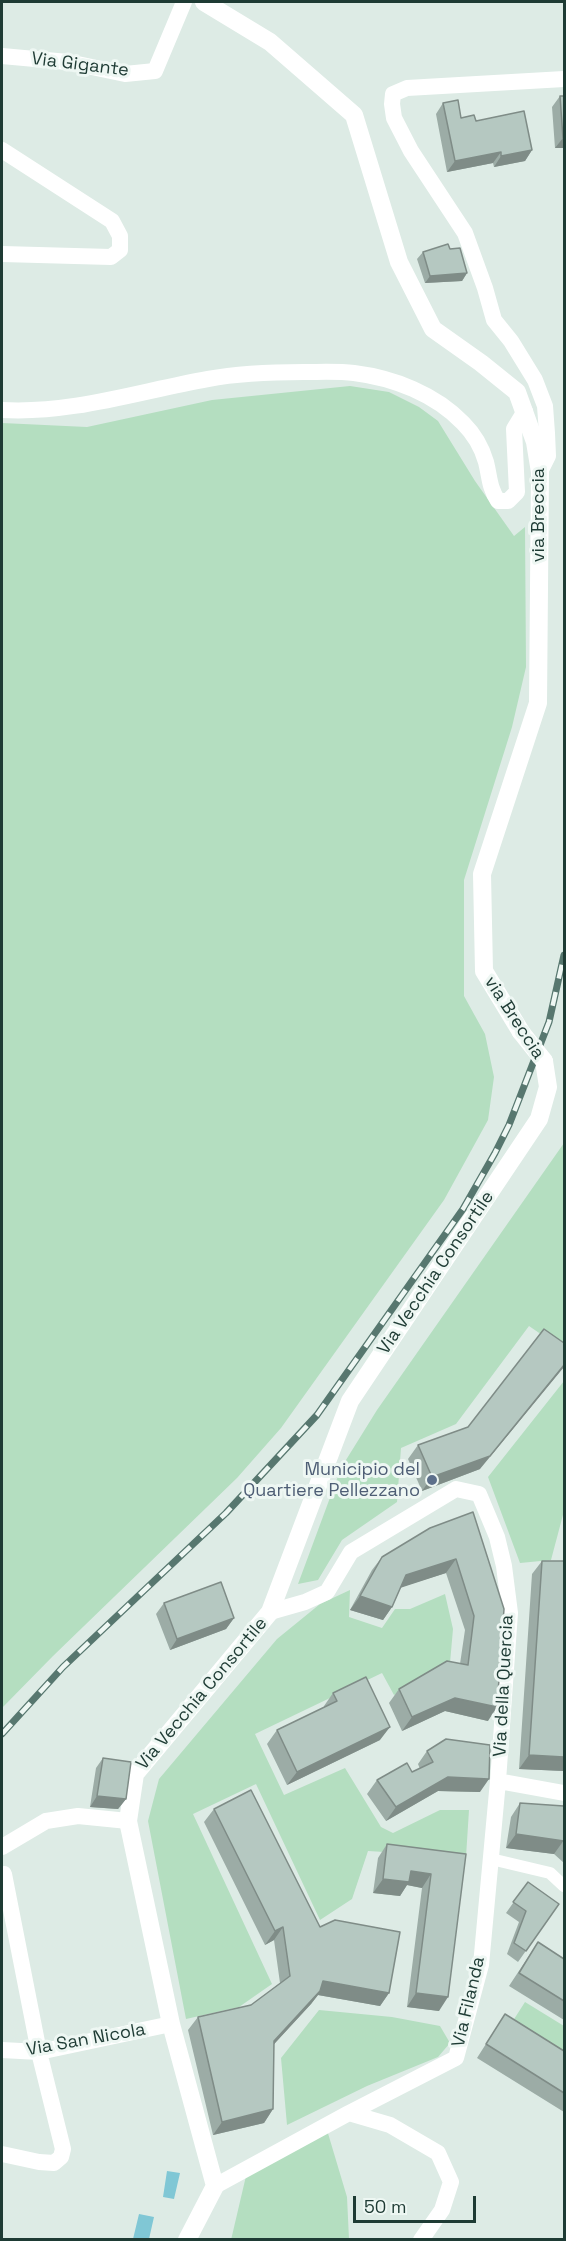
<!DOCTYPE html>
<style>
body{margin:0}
#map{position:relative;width:566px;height:2241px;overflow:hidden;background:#ddebe5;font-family:"Space Grotesk",sans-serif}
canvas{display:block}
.frame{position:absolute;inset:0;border:3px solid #1e3b34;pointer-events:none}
.scale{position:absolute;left:353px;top:2196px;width:123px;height:27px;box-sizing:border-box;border:3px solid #1e3b34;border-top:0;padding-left:8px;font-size:18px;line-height:21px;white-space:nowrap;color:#1e3b34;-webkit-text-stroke:4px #eef7f3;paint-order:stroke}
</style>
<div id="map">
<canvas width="566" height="2241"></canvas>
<div class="frame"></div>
<div class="scale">50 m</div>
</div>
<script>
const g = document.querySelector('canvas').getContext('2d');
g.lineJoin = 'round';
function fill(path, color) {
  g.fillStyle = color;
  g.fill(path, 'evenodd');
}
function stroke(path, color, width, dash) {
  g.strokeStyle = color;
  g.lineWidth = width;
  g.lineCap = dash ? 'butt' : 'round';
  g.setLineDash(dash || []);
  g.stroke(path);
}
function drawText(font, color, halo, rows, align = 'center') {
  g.font = font + ' "Space Grotesk",sans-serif';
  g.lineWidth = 6;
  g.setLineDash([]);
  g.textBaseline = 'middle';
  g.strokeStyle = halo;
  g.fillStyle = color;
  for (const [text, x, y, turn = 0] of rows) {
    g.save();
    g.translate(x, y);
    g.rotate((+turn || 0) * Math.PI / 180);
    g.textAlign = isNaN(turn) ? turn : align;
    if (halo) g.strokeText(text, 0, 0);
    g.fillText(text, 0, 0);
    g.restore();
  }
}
const green = new Path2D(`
 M350 386 389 392 419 407 438 421 475 481 514 536 525 527 526 667 512 727 464 880V996L485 1034 494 1077 488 1120 444 1200 281 1428 237 1478 53 1656 2 1708V423L87 427 212 400Z
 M564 1143V1350L529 1326 456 1424 401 1448 397 1502 342 1540 318 1580 298 1584 341 1468 377 1410Z
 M564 1381V1511L551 1560 520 1563 488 1477Z
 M350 1590 349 1617 382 1628 395 1609H410L445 1594 453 1629 450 1663 438 1675 394 1695 382 1673 255 1734 284 1795 345 1768 381 1827 393 1833 440 1810H469L466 1857 368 1851 352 1899 320 1920 256 1784 193 1814 272 1984 239 2007 186 2019 148 1821 159 1779 277 1639 320 1604Z
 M525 2002 564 2026V2061L509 2027Z
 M319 2010 392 2017 440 2026 450 2043 438 2057 367 2086 287 2125 281 2058Z
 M327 2130 347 2197 349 2239 231 2240 246 2176Z`);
const water = new Path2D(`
 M167 2171 180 2173 174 2199 163 2197Z
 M139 2214 154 2217 149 2239H133Z`);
const pedestrian = new Path2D(`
 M491 1859 550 1873 564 1886`);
const minor = new Path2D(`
 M2 56 68 62 125 74 155 71 184 2
 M2 150 112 221 120 236V250L111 257 2 254
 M2 410C72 414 140 391 208 379 240 373 272 372 304 372 320 372 338 371 354 373 394 378 435 394 463 423 474 434 482 448 486 462 490 478 489 487 498 501H508L517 492 514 429 525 411
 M540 472 548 456 547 433 545 406 535 380 511 341 494 320 485 288 465 233 411 151 394 118 392 104 393 94 407 88 564 79
 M270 1612 305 1602 327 1592 351 1552 456 1489 479 1494 497 1537 504 1566 510 1613 498 1781 564 1793
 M2 1847 46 1821 78 1816 128 1821
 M2 2050 39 2052 171 2024
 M349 2113 390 2125 438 2153 451 2182 442 2210 421 2240
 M2 2154 39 2162 54 2163 61 2157 63 2149 39 2052 4 1874
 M215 2186 349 2113 456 2058 481 1965 498 1781`);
const tertiary = new Path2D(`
 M204 2 270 42 354 115 399 262 433 329 481 363 517 392 535 442 540 472 538 703 482 874 484 971 521 1032
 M187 2240 215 2186 171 2024 128 1821 135 1774 270 1612 350 1401 539 1119 548 1087 544 1061`);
const rail = new Path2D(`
 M2 1734 63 1667 226 1513 317 1415 463 1209 495 1153 509 1125 549 1022 564 955`);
const tertiaryBridge = new Path2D(`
 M521 1032 544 1061`);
const wall = new Path2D(`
 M560 96 564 148H555L552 107Z
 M443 103 461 118 476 121 532 150 525 161 494 167 493 163 447 172 436 114Z
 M450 249 467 273 462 281 425 283 417 259 423 252Z
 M468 1427 480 1469 422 1491 408 1459 418 1445Z
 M473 1512 488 1721 445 1711 402 1731 389 1703 399 1689 460 1664 465 1630 446 1573 401 1587 392 1607 383 1620 350 1610 372 1570 382 1557Z
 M542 1561 564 1771 519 1769 532 1574Z
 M164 1603 234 1618 226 1629 170 1650 156 1614Z
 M333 1693 380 1740 287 1785 267 1744 277 1730 324 1708V1706Z
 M427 1751 480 1792 438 1791 386 1821 367 1794 377 1780 412 1772 420 1769 418 1764Z
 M103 1758 126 1799 118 1809 90 1807 96 1768Z
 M520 1803 564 1806V1863L554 1854 506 1848 511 1817Z
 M214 1809 320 1927 389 1993 380 2006 318 1995 311 2004 274 2044 273 2109 264 2123 213 2135 188 2030 198 2017 251 2005 280 1983 274 1940 265 1945 204 1822Z
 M387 1844 466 1854 439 2011 407 2007 422 1888 407 1885 400 1896 373 1893 378 1858Z
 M528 1882 559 1904 518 1962 507 1954 519 1922 506 1913Z
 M538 1942 564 1959V2020L509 1986Z
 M505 2014 564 2051V2112L477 2058Z`);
const shadedWall = new Path2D(`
 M563 138H564V148H555Z
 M532 150 525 161 494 167 501 156Z
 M501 152 493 163 447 172 455 161Z
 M467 273 462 281 425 283 430 276Z
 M564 1365V1367L480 1469 422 1491 432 1477Z
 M456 1559 446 1573 397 1589 406 1575Z
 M360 1596 392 1607 383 1620 350 1610Z
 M234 1618 226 1629 170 1650 177 1639Z
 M455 1698 497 1707 488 1721 445 1711 402 1731 412 1717Z
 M390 1727 380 1740 287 1785 297 1772Z
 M529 1755 564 1757V1771L519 1769Z
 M448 1777 489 1779 480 1792 438 1791 386 1821 396 1807Z
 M97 1796 126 1799 118 1809 90 1807Z
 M516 1834 564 1840 554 1854 506 1848Z
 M411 1871 431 1874 422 1888 407 1885 400 1896 373 1893 383 1879Z
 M283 1927 274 1940 265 1945 275 1931Z
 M323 1981 389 1993 380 2006 318 1995 311 2004 265 2054 274 2041Z
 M416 1993 448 1997 439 2011 407 2007Z
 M273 2109 264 2123 213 2135 222 2122Z`);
const building = new Path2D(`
 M560 96H564V138H563Z
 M458 100 461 118 474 115 476 121 524 111 532 150 501 156V152L455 161 443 103Z
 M448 244 450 249 460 248 467 273 430 276 423 252Z
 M544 1329 564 1343V1365L490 1456 432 1477 418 1445 468 1427Z
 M473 1512 504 1609 497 1707 455 1698 412 1717 399 1689 447 1661 468 1665 474 1616 456 1559 406 1575 392 1607 360 1596 382 1557 430 1528Z
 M542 1561H564V1757L529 1755Z
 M221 1582 234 1618 177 1639 164 1603Z
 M366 1677 390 1727 297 1772 277 1730 337 1701 333 1693Z
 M446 1739 490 1745 489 1779 448 1777 396 1807 377 1780 407 1763 412 1772 433 1762 427 1751Z
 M103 1758 131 1762 126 1799 97 1796Z
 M251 1790 320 1927 335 1920 400 1932 389 1993 323 1981 320 1991 274 2041 273 2109 222 2122 198 2017 251 2005 290 1976 283 1927 275 1931 214 1809Z
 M520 1803 564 1806V1841L516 1834Z
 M387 1844 466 1854 448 1997 416 1993 431 1874 411 1871 409 1882 383 1879Z
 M528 1882 559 1904 526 1951 514 1943 526 1911 513 1902Z
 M538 1942 564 1959V2001L519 1973Z
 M505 2014 564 2051V2093L486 2044Z`);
const markers = [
 [432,1480,6,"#5c6f8a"]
];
const streetNames = [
 ["Via Gigante",80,65,7],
 ["via Breccia",539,515,-90],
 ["via Breccia",514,1018,57],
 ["Via Vecchia Consortile",436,1273,-56],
 ["Via della Quercia",504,1686,-87],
 ["Via Vecchia Consortile",202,1694,-50],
 ["Via Filanda",469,2002,-77],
 ["Via San Nicola",86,2040,-10]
];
const serviceNames = [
 ["Municipio del",420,1470],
 ["Quartiere Pellezzano",420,1491]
];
fill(green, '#b4dec0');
fill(water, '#80c7d5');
stroke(pedestrian, '#fff', 12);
stroke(minor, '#fff', 16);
stroke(tertiary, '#fff', 18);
stroke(rail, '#57776f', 7);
stroke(rail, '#eef7f3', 4.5, [14]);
stroke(tertiaryBridge, '#fff', 18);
fill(wall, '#9caca6');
fill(shadedWall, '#7f8c87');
fill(building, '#b5c8c1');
stroke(building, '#7f8c87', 1.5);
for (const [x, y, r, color] of markers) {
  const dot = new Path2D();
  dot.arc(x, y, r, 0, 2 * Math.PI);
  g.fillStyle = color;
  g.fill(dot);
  stroke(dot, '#eef7f3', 2);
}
drawText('18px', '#1e3b34', '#eef7f3', streetNames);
drawText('18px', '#4e5e75', '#eef7f3', serviceNames, 'right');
</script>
